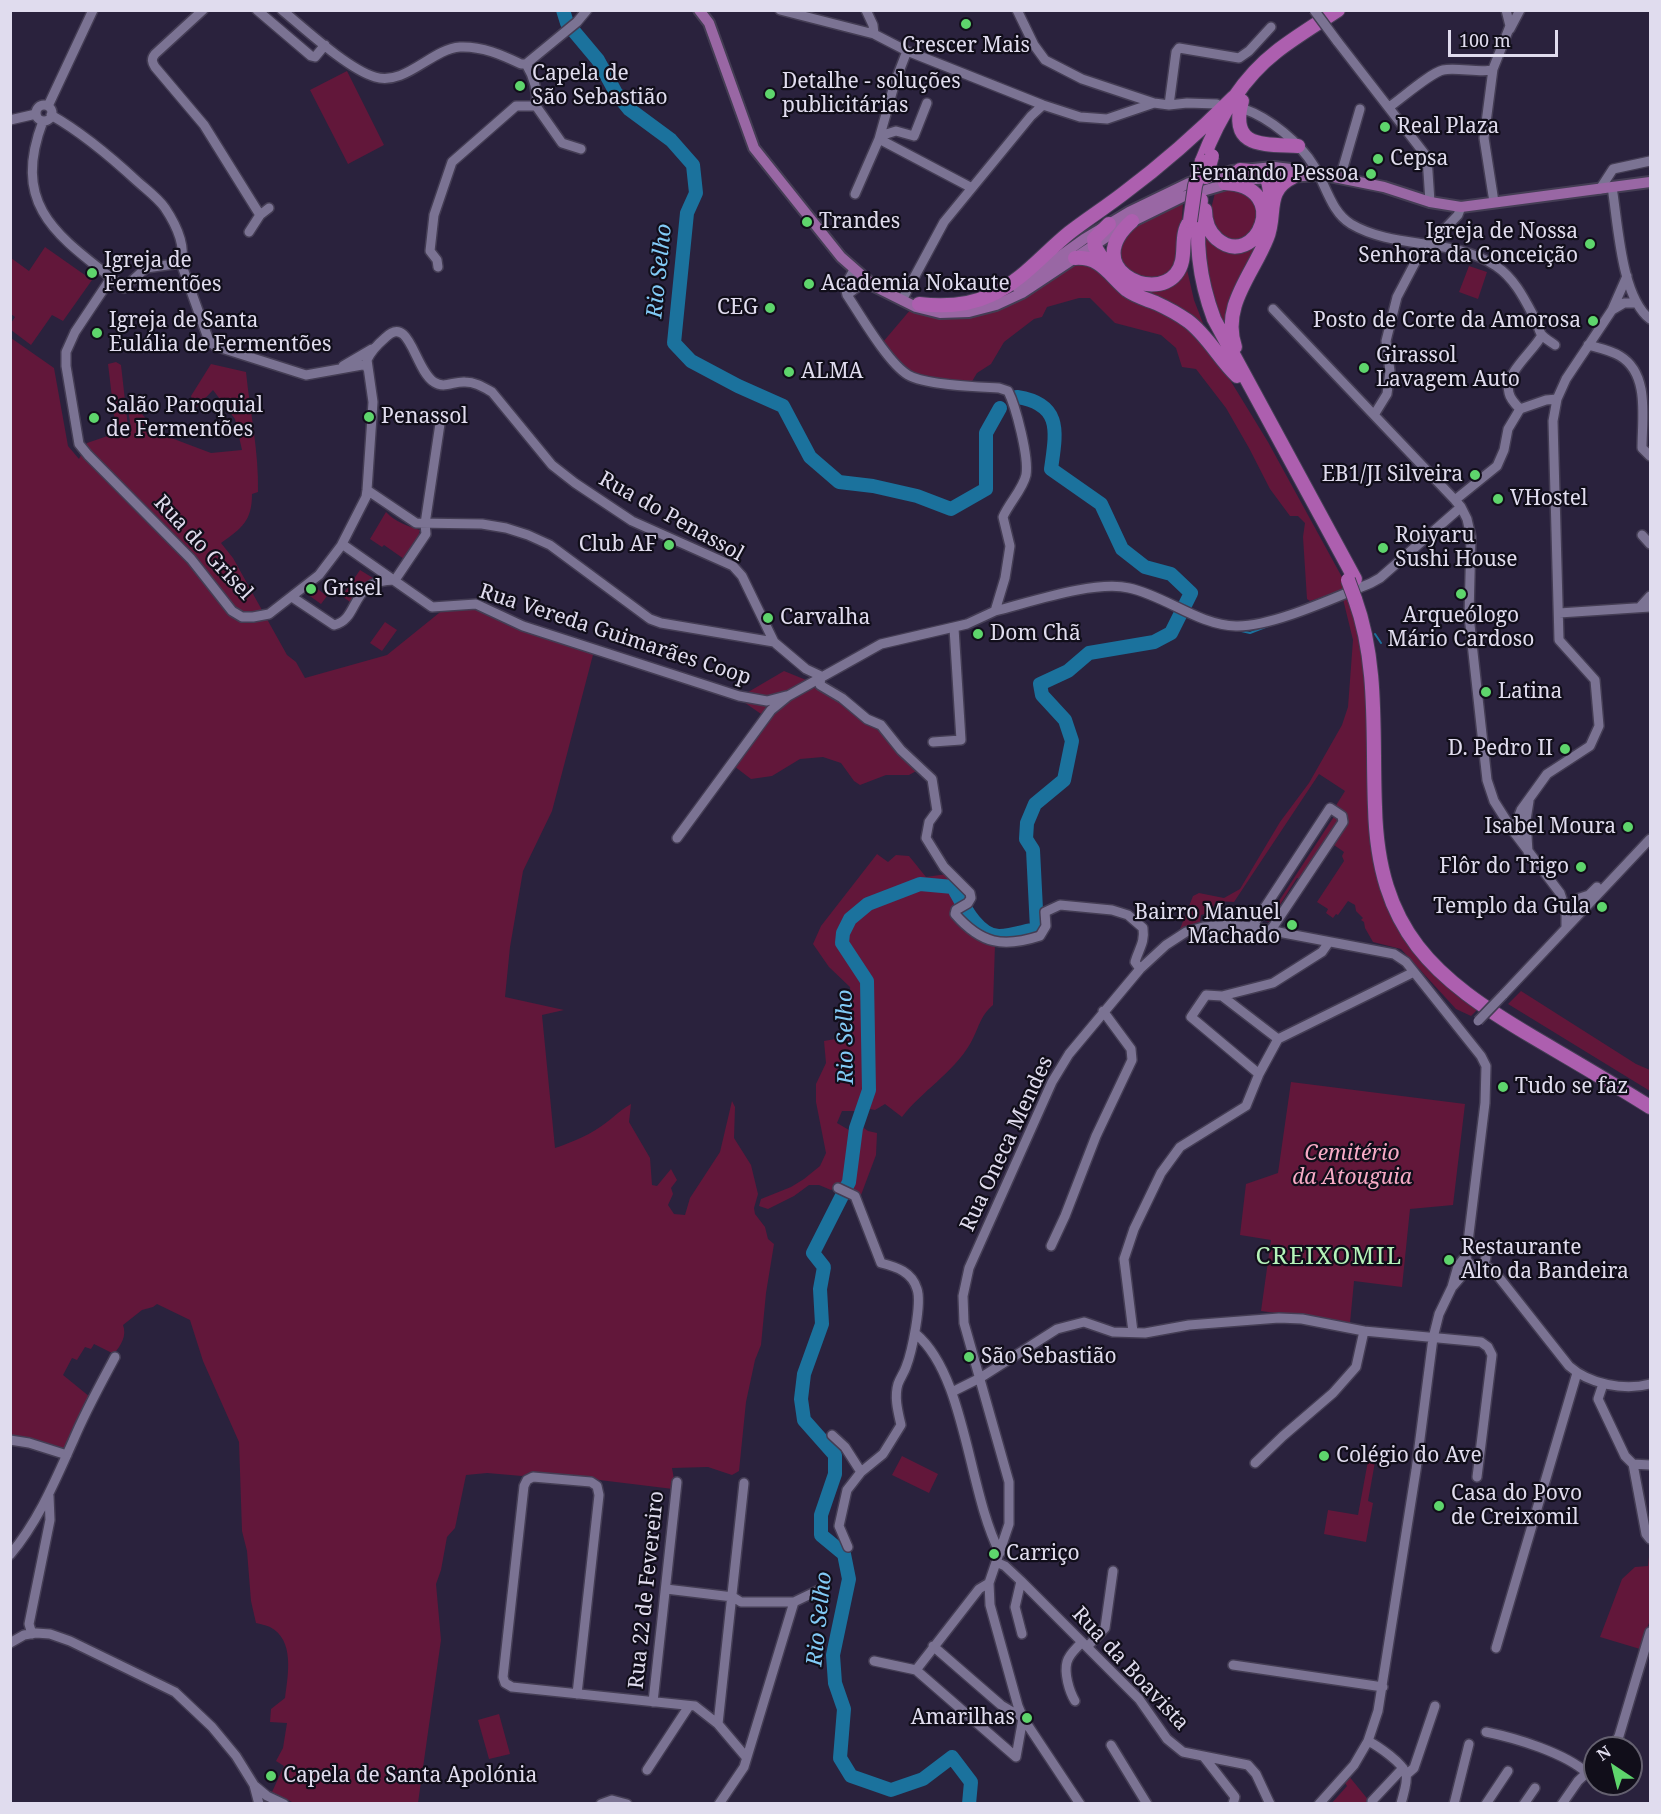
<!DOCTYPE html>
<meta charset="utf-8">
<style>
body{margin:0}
#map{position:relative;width:1661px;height:1814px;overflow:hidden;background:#2a223d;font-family:"Noto Serif",serif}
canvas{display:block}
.frame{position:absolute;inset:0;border:12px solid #e0dcee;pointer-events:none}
.north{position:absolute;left:1583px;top:1736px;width:60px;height:60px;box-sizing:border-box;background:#110e1a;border:2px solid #64606f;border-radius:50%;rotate:325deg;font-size:16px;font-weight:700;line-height:24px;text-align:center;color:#e0dcee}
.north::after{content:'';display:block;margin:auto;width:21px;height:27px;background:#5ed56c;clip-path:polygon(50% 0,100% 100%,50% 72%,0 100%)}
.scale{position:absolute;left:1448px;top:30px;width:110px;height:27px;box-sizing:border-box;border:3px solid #e0dcee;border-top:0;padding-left:8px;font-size:18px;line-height:21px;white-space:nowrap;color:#e0dcee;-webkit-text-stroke:4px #110e1a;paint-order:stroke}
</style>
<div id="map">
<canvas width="1661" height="1814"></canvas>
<div class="frame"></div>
<div class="north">N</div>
<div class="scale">100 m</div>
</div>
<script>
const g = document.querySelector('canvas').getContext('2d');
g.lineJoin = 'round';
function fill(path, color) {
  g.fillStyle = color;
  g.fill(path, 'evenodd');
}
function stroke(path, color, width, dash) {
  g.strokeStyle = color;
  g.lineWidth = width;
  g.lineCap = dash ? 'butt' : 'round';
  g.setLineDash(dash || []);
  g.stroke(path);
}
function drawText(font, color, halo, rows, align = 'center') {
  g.font = font + ' "Noto Serif",serif';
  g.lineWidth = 4.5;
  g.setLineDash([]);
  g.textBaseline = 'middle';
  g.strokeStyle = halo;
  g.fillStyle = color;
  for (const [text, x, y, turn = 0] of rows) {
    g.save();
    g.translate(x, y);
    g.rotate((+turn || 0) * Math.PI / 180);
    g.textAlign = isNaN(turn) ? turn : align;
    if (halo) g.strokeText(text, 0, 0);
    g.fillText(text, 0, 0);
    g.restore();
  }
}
const green = new Path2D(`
 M347 71 384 145 348 164 310 90Z
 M1236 188 1256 202 1257 229 1236 242 1216 231 1210 213 1216 189Z
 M1183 201 1180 252 1171 273C1143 282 1138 281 1119 259L1126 230Z
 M1269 222 1225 332C1214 298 1205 266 1203 230L1225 249Z
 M45 247 92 280 63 321 52 315 31 345 11 330V323L15 317 11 314V258L29 271Z
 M1081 263 1100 268 1183 323 1216 357 1268 442 1343 579 1347 589 1310 601 1307 599 1303 537 1305 523 1298 516H1290L1270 489 1249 448 1226 408 1196 369 1182 367 1176 348 1161 335 1115 323 1090 298H1079L1047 307 1042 317 1034 319 1004 342 991 364 977 373 971 383C948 380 918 382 901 366 894 359 889 350 883 342L911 309 967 316 1063 270Z
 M1186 265 1194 300 1206 331 1139 293V287Z
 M1469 266 1487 272 1478 299 1459 292Z
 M11 338 54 368 68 446 79 459 87 443 131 428 127 404 139 401 142 414 158 433 211 453 242 450 235 419 213 390 195 409 191 396 211 364 246 372C250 412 259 452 258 492L252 494C252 521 242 528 221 543L233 558 287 655 296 662 305 678 387 655 444 609 474 606 594 651 552 811 523 871 510 947 505 997 564 1010 542 1015 555 1148C573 1142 592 1134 607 1122 616 1115 622 1109 631 1104L629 1122 650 1158 652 1185 657 1186 671 1169 677 1180 671 1188 673 1194 668 1205 674 1214 685 1215 690 1198 720 1152 732 1101 735 1107 734 1138 751 1165 758 1194 754 1208 755 1214 765 1227 768 1239 774 1244 766 1293 761 1345 755 1360 746 1402 739 1471 732 1475 708 1467 672 1468 674 1479 673 1489 534 1472 522 1476 487 1473 466 1475 455 1528 447 1537 441 1570 436 1584 441 1640 418 1803H294L272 1792 284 1766 276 1761 283 1748 287 1723 270 1722 271 1709 285 1698C288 1675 295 1640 270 1627 266 1625 260 1624 256 1623L251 1601 247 1551 242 1531 239 1442 203 1361 190 1320 157 1304 153 1307 142 1310 123 1325C127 1336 121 1345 114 1354L94 1344 91 1349 85 1347 77 1360 72 1358 63 1375 90 1397 63 1453 11 1440Z
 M116 362 121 365 128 427 116 431 108 364Z
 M386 512C395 522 408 526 420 530L418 537 404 559 384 545 382 547 370 539Z
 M360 570 373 578 364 583 361 588 353 587 351 591 355 594 350 602 342 596Z
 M315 587 327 596 321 604 307 594Z
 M1350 597 1363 643 1369 713 1374 845 1426 966 1456 995 1478 1009 1471 1016 1456 1009 1401 949 1373 942 1365 928 1364 922 1361 920 1363 918 1356 911 1355 905 1348 901 1338 915 1336 914 1333 918 1326 913 1328 909 1317 902 1344 861 1342 856 1344 852 1334 845 1348 824 1347 815 1335 807 1345 791 1319 774 1234 902 1216 901 1211 912 1201 915 1200 922 1180 929 1193 896 1199 893 1224 898 1240 889 1280 822 1309 783 1342 725 1348 707 1353 640 1343 599Z
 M385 622 397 630 382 651 370 643Z
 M784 671 811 682 880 726 920 769 909 775H886L860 785 854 781 841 763 823 757 800 759 772 776 751 779 730 763 764 716 738 698Z
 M1335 815 1339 820 1301 880 1297 878 1269 922 1266 921Z
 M877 854 888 862 896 855 909 856 926 877 947 874 967 894V900L952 912 995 944 993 1005C979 1017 979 1029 970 1044 953 1073 922 1091 902 1117L885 1104 875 1110 860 1107 856 1111H842L837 1123 849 1130 861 1126 868 1131 877 1133 876 1155 861 1195 839 1186 831 1190 819 1185H809L794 1196 768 1209 759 1206 761 1199 791 1187 804 1179 820 1166 826 1153 816 1102V1084L826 1063 824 1041 852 1036 850 987 829 967 813 944 821 926Z
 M1235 912 1231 918 1205 920V916Z
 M1521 991 1636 1064 1650 1070V1091L1508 1004Z
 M1291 1082 1465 1104 1453 1205 1410 1209 1402 1287 1354 1281 1350 1323 1261 1311 1271 1240 1240 1235 1246 1184 1278 1173Z
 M902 1456 938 1474 929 1493 892 1475Z
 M1368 1461 1375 1462 1368 1501 1373 1503 1366 1542 1324 1534 1328 1510 1358 1515Z
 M1649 1556H1650V1620L1640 1649 1600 1637 1622 1579 1635 1567 1648 1566Z
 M499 1714 510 1754 489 1759 478 1720Z
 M1348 1775 1370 1802 1371 1804H1331L1347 1786 1345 1783 1347 1781 1344 1779Z`);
const stream = new Path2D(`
 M1237 630 1250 633 1268 626
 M1375 634 1381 643`);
const river = new Path2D(`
 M563 10 567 23 598 60 616 93 629 109 671 140 693 165 696 193 687 213 674 343 691 361 738 386 783 406 810 457 839 482 873 486 917 496 951 509 986 489V433L1000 408
 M969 1804 971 1782 952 1757 923 1779 891 1790 851 1776 840 1758 844 1709 835 1683 833 1655 849 1579 844 1554 821 1535V1515L835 1474V1455L804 1420 801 1399 804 1374 822 1324 820 1289 824 1267 813 1253 849 1182 856 1128 869 1090 867 981 842 943 843 933 850 919 868 904 920 884 953 887C962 903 978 937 1000 936 1012 935 1025 931 1037 929L1033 850 1026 839 1027 823 1035 804 1064 780 1072 741 1065 720 1042 695 1040 684 1068 671 1089 653 1154 642 1171 633 1191 593 1171 574 1145 567 1122 549 1101 504 1051 469C1056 433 1063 404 1017 397`);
const minor = new Path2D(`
 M203 10 155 54C151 59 152 62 155 67L204 125 260 215 269 208
 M257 10 311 56 315 57 325 45
 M282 10C305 29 348 69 375 77 406 86 431 49 460 47 482 46 502 55 521 64H526L577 22 587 10
 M780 10 874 34 907 51 1043 105 1080 117 1107 119 1154 103 1169 105 1187 103 1217 104
 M866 10 873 25 874 34
 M1017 10 1034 45 1045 60 1082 79 1154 103
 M1510 29 1520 10
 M1337 41 1427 157 1430 202
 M1169 105 1176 52 1179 48 1239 58 1249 51 1271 27
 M36 113a8 8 0 1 1 16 0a8 8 0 1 1-16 0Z
 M48 106 93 10
 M536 106 562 143 581 149
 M1389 107C1401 99 1430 73 1443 70 1457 67 1485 74 1493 69
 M1244 109C1270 118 1300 143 1314 166 1326 185 1331 212 1351 224 1395 250 1452 237 1496 266 1514 278 1524 298 1534 317 1537 322 1538 328 1541 334 1544 338 1551 342 1555 345
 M51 115C83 133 111 157 138 182 147 190 158 198 165 208 175 223 186 245 181 263L209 341 215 346 306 375 362 365 366 366 368 369
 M10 120 36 114
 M43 121C9 210 62 238 124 288L146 268 181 263
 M880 136 896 131 914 136 927 103
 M879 139 972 188
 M1340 178 1360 109
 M1612 187C1618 223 1621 297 1650 319
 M1600 189 1613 169 1650 161
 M855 194 879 139 895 82 907 51
 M1494 202 1484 138 1493 69 1510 26 1506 10
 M249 232 260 215
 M438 267 437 260 430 251 434 215 452 162 516 106H536C538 91 534 77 526 64
 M111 278 75 332 66 352V366L79 444 88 455 191 559 232 611 242 617H253L269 614 319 575 341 546 366 497 367 490 373 402 367 360C371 351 378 344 385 338 410 313 414 369 434 382 444 389 454 381 465 382 475 382 483 387 492 392L552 465 575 483 632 521 733 566 742 576 774 642 806 669 821 676
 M847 295 866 280
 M902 300 944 222 1031 116 1043 105
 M1273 309 1455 500 1461 507 1467 519 1471 537 1469 616 1487 780 1494 801 1513 831 1560 893 1566 911V928
 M1612 310 1624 303H1637
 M1588 345C1599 348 1610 350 1620 356 1650 374 1642 418 1642 448L1650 456
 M343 366 372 349
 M1520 409C1516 405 1510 398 1509 393 1503 374 1534 351 1542 335
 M1374 415 1387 394 1390 371 1386 341 1397 297 1418 257 1458 215 1461 207
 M367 490 416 523 482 524 506 528 528 535 550 545 650 619 661 623 774 642
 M1455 500 1497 466 1504 450 1508 429 1520 409 1546 400 1557 399
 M1642 535 1650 544
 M342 544 432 607 476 604 523 626 739 696 767 701 786 696
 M292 597 334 625C361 619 348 580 395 580L426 534 425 524 441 417
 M1640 607 1650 596
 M995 611C1031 602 1095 580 1129 588 1166 596 1198 625 1236 626 1272 627 1336 597 1371 583L1380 578 1461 507
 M1559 613 1650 607
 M821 676 820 685 842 698 867 719 881 725 901 750 932 779 937 811 929 822 926 838 944 867 970 893 971 898 968 903 956 910 955 914C981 944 1003 948 1040 936L1046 926 1045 912 1060 905 1112 910 1128 915 1143 928C1145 943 1139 948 1135 962L1140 969
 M933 742 961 740 954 628
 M1513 831 1521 810 1547 774 1590 746 1599 726 1595 680 1559 640 1553 421 1557 399 1566 379 1612 310 1627 276
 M677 838 771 710 788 696 881 644 967 624 995 611 1005 578 1010 546 1003 517C1009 503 1023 489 1026 475 1029 457 1016 407 1008 391L999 388C979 387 924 385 908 375 888 363 861 316 847 295L845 286 854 270
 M1528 852 1526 820 1529 801
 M1577 899 1589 895 1597 887
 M1252 927 1330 808 1342 816 1343 822 1271 930
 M1503 995 1650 839
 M1222 996 1278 1039
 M1259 1074 1191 1017 1206 995 1222 996 1273 983 1322 952 1329 942
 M838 1188 855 1196 881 1263C897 1267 912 1272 917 1289 922 1303 912 1352 906 1367 904 1373 900 1378 898 1384 894 1397 898 1412 901 1425L883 1454 861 1472 847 1490 839 1526 848 1547
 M1466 1256a10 10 0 1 1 20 0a10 10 0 1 1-20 0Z
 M1051 1246 1065 1216 1096 1136 1132 1060 1131 1049 1103 1011
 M1483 1264 1494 1271 1569 1366C1589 1384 1624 1391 1650 1384
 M1453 1286 1465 1272 1475 1267
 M1133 1332 1124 1259 1134 1229 1161 1173 1180 1147 1246 1106 1259 1074 1278 1039 1414 972
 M916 1334C966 1376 968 1492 1000 1553
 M1603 1384 1598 1399 1625 1456 1633 1464 1646 1534 1650 1539
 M952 1392 980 1378 1057 1329 1084 1322 1113 1332 1145 1333 1189 1325 1279 1318 1302 1319 1364 1331 1481 1342 1488 1347 1492 1355 1477 1477
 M832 1435 845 1447 861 1472
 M10 1440 29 1443 67 1455
 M1255 1463 1283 1436 1333 1393 1356 1367 1364 1331
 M1633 1464 1650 1465
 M10 1555C39 1520 55 1481 73 1441 85 1412 100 1385 115 1357
 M996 1562 1005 1566 1021 1581 1139 1699 1167 1739 1183 1752 1248 1765 1256 1774 1270 1804
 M1021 1581 1015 1607 1022 1634
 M666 1589 733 1597 741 1602H794L821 1589
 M32 1634 29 1624 50 1520 49 1496
 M10 1643 24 1635 36 1633 50 1634 70 1641 175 1692 212 1727 236 1756 254 1785 259 1804
 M933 1646 1001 1705 1023 1718
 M1087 1647 1105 1628 1113 1571
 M1496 1648 1577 1373
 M874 1661 916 1670 1016 1757 1023 1718
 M1233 1665 1383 1687
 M916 1670 979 1589 989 1583
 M577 1694 599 1495 597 1486 591 1482 533 1477 527 1480 524 1486 503 1677 505 1683 512 1687 695 1706 718 1724 746 1757
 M1075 1701C1069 1691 1064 1673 1067 1662 1069 1654 1077 1648 1082 1642
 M653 1702 677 1482
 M718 1724 744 1483
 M1486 1732C1516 1738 1565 1753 1587 1773
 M1368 1741C1378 1746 1403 1763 1406 1774 1408 1782 1403 1795 1401 1804
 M1111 1745 1147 1804
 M1612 1748 1619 1736 1650 1632
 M1204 1757 1235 1797 1233 1804
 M647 1770 689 1706
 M1406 1775 1414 1768 1435 1706
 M255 1786 267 1796 284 1804
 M1372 1801 1403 1768
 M601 1804 612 1800 627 1804
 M719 1804 744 1767 794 1602
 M1080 1804 1023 1718 1018 1706 990 1605 989 1583 1009 1524V1482L964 1323 963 1296 969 1268 1052 1082 1069 1054 1140 969 1166 945 1186 932 1203 927 1230 925 1252 927 1394 954 1406 962 1481 1056 1486 1066 1485 1103 1467 1250
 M1319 1804 1354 1765 1368 1741 1378 1711 1416 1470 1433 1338 1439 1314 1452 1287 1458 1266 1465 1257
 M1454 1804 1469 1744
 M1486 1804 1508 1771
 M1524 1804 1535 1788
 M1562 1804 1578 1781 1595 1765`);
const major = new Path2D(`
 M699 10 709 23 754 148 841 257 874 286 916 307 940 313 969 312 996 305 1022 293 1123 226 1182 197 1240 180 1319 175
 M1017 287 1084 239 1129 212 1189 183 1232 171 1274 167 1299 170 1384 187 1430 202 1461 207 1650 182`);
const highway = new Path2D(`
 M1242 101C1229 148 1262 144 1298 146
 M1202 161C1218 119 1240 80 1276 52 1295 37 1317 24 1338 10
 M1240 170C1269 172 1269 176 1271 203
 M1201 200C1194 241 1199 279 1214 319L1355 579
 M1205 210C1205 222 1208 231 1217 239 1256 272 1294 186 1225 183
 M1132 221C1080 267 1152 303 1176 274 1189 258 1178 237 1190 221
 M1075 258C1101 256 1109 275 1127 290 1135 296 1146 299 1156 303 1167 308 1178 314 1188 321 1208 336 1219 359 1237 376
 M1106 265 1095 247 1094 239 1109 224
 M919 304C944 307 968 306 991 295 1022 281 1043 254 1069 233 1087 219 1106 207 1124 193 1163 164 1200 131 1234 97
 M1235 347C1221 306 1253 274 1267 238 1277 214 1264 191 1293 177
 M1355 599C1379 665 1372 738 1375 807 1378 931 1433 978 1533 1037 1572 1060 1612 1083 1650 1107`);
const minorBridge = new Path2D(`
 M1314 10 1337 41
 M1478 1021 1503 995`);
const highwayBridge = new Path2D(`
 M1206 177 1212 156
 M1190 221 1195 186 1202 161
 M1348 580 1355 599`);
const markers = [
 [966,24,6,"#5ed56c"],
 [520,86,6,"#5ed56c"],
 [770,94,6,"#5ed56c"],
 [1385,127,6,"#5ed56c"],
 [1378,159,6,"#5ed56c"],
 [1371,174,6,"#5ed56c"],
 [807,222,6,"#5ed56c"],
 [1590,244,6,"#5ed56c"],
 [92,273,6,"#5ed56c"],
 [809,284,6,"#5ed56c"],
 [770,308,6,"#5ed56c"],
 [1593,321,6,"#5ed56c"],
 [97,333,6,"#5ed56c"],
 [1364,368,6,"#5ed56c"],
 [789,372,6,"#5ed56c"],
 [369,417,6,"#5ed56c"],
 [94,418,6,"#5ed56c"],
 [1475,475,6,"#5ed56c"],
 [1498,499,6,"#5ed56c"],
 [669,545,6,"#5ed56c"],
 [1383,548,6,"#5ed56c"],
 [311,589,6,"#5ed56c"],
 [1461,594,6,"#5ed56c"],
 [768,618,6,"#5ed56c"],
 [978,634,6,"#5ed56c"],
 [1486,692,6,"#5ed56c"],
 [1565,749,6,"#5ed56c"],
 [1628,827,6,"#5ed56c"],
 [1581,867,6,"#5ed56c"],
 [1602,907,6,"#5ed56c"],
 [1292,925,6,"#5ed56c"],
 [1503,1087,6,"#5ed56c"],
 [1449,1260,6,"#5ed56c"],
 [969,1357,6,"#5ed56c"],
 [1324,1456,6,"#5ed56c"],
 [1439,1506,6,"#5ed56c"],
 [994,1554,6,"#5ed56c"],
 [1027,1718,6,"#5ed56c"],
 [271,1776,6,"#5ed56c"]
];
const poiNames = [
 ["Crescer Mais",966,46,"center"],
 ["Capela de",532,74],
 ["São Sebastião",532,98],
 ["Detalhe - soluções",782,82],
 ["publicitárias",782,106],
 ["Real Plaza",1397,127],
 ["Cepsa",1390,159],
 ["Fernando Pessoa",1359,174,"right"],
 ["Trandes",819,222],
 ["Igreja de Nossa",1578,232,"right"],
 ["Senhora da Conceição",1578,256,"right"],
 ["Igreja de",104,261],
 ["Fermentões",104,285],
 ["Academia Nokaute",821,284],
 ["CEG",758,308,"right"],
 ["Igreja de Santa",109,321],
 ["Eulália de Fermentões",109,345],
 ["Posto de Corte da Amorosa",1581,321,"right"],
 ["Girassol",1376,356],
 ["Lavagem Auto",1376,380],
 ["ALMA",801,372],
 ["Salão Paroquial",106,406],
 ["de Fermentões",106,430],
 ["Penassol",381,417],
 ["EB1/JI Silveira",1463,475,"right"],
 ["VHostel",1510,499],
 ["Roiyaru",1395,536],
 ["Sushi House",1395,560],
 ["Club AF",657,545,"right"],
 ["Grisel",323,589],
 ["Arqueólogo",1461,616,"center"],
 ["Mário Cardoso",1461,640,"center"],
 ["Carvalha",780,618],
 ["Dom Chã",990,634],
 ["Latina",1498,692],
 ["D. Pedro II",1553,749,"right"],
 ["Isabel Moura",1616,827,"right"],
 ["Flôr do Trigo",1569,867,"right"],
 ["Templo da Gula",1590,907,"right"],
 ["Bairro Manuel",1280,913,"right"],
 ["Machado",1280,937,"right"],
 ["Tudo se faz",1515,1087],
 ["Restaurante",1461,1248],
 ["Alto da Bandeira",1461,1272],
 ["São Sebastião",981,1357],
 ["Colégio do Ave",1336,1456],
 ["Casa do Povo",1451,1494],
 ["de Creixomil",1451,1518],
 ["Carriço",1006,1554],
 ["Amarilhas",1015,1718,"right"],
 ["Capela de Santa Apolónia",283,1776]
];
const streetNames = [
 ["Rua do Penassol",671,517,29],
 ["Rua do Grisel",203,548,47],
 ["Rua Vereda Guimarães Coop",615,635,18],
 ["Rua Oneca Mendes",1007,1144,-65],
 ["Rua 22 de Fevereiro",647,1590,-84],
 ["Rua da Boavista",1130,1669,47]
];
const parkNames = [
 ["Cemitério",1352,1154],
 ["da Atouguia",1352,1178]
];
const waterNames = [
 ["Rio Selho",660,271,-84],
 ["Rio Selho",846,1037,-91],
 ["Rio Selho",820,1619,-84]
];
const quarterNames = [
 ["CREIXOMIL",1329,1257]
];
fill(green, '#62173a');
stroke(stream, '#1b729d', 2);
stroke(river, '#1b729d', 14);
stroke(minor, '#443d54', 12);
stroke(major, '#443d54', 14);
stroke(highway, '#443d54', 16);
stroke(minor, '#7b7393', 9);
stroke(major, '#9967a4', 10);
stroke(highway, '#ad5faf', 14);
stroke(minorBridge, '#443d54', 12, []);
stroke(highwayBridge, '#443d54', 16, []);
stroke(minorBridge, '#7b7393', 9);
stroke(highwayBridge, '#ad5faf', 14);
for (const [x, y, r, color] of markers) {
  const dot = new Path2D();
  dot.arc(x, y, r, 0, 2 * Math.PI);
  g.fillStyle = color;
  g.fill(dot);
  stroke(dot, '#110e1a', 2);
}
drawText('21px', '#e0dcee', '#110e1a', poiNames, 'left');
drawText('21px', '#e0dcee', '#110e1a', streetNames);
drawText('italic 21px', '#f8abc6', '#110e1a', parkNames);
drawText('italic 22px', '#82caf6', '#110e1a', waterNames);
g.letterSpacing = '1.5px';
drawText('24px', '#b6f3b9', '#110e1a', quarterNames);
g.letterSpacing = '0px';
</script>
